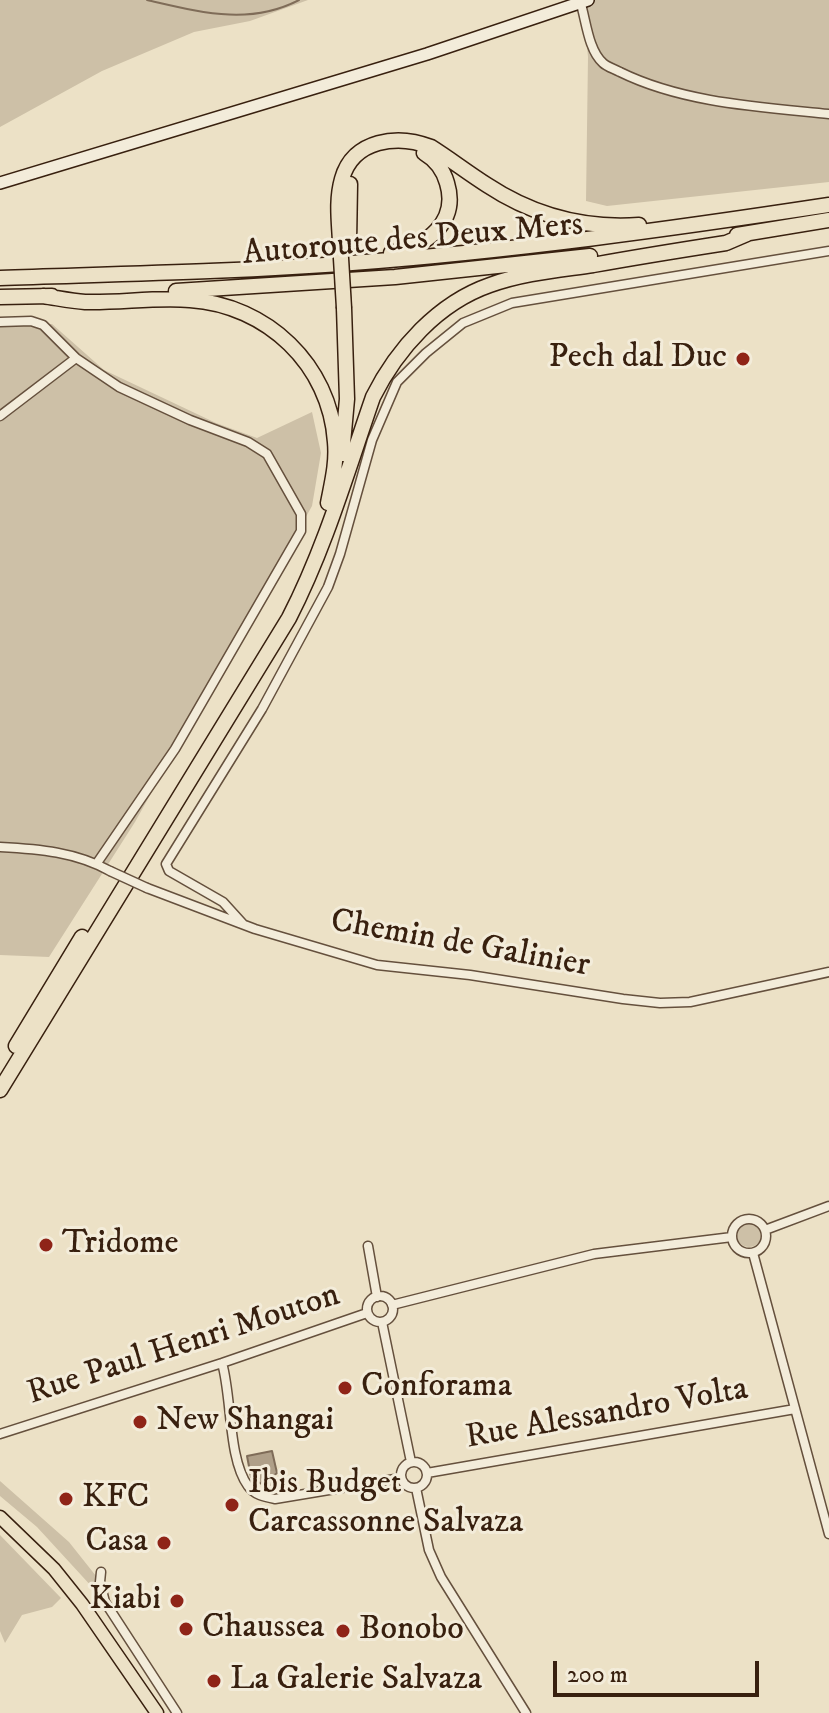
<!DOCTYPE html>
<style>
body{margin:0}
#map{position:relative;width:829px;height:1713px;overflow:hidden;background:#ece1c6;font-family:"IM FELL DW Pica",serif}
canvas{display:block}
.scale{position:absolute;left:553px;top:1661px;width:206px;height:36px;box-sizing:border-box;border:4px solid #38200f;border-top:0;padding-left:10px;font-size:24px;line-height:28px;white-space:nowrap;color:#38200f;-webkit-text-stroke:6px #f3ecda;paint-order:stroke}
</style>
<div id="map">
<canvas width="829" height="1713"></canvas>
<div class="scale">200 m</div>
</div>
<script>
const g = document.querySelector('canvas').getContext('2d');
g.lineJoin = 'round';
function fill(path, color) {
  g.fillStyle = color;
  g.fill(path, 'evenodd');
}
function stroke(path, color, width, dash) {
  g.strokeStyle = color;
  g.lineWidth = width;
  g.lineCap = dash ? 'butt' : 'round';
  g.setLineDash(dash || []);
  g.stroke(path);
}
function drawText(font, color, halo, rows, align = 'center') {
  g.font = font + ' "IM FELL DW Pica",serif';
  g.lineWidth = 6;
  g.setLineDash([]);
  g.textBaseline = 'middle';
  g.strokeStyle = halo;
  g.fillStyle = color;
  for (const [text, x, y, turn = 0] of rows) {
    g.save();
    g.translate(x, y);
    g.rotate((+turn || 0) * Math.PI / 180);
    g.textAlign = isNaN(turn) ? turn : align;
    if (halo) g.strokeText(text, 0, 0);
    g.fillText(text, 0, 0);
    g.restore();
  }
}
const green = new Path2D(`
 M0 0H308L250 21 194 32 102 71 0 127Z
 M583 0H829V182L607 206 586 201 588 57Z
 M52 324 104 370 216 423 257 438 312 412 321 453 312 506 135 822 49 957 0 955V325Z
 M737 1235a12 12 0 1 1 24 0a12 12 0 1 1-24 0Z
 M0 1481 69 1542 96 1576 93 1588 37 1527 0 1496Z
 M0 1535 61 1598 52 1607 22 1615 5 1643 0 1631Z`);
const water = new Path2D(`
 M272 1451 277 1473 272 1477V1489H269L251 1477 247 1456Z`);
const stream = new Path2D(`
 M147 0C200 12 249 26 299 0`);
const street = new Path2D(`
 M580 1C586 19 588 50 603 63 607 67 615 69 620 72 683 103 760 107 829 114
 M0 322 31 321 43 325 76 358 119 387 190 420 248 442 267 454 301 514V531L175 749 97 863
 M0 416 76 358
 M0 847C39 849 76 852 110 871
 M147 888 255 929 377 965 470 975 623 999 660 1003 690 1002 829 972
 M243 924 223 902 169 871 166 864 262 709 328 587 340 554 372 440 397 382 426 353 463 323 512 303 829 251
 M732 1236a17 17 0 1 1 34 0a17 17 0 1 1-34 0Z
 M765 1230 829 1206
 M368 1246 377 1297
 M753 1253 829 1534
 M367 1309a13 13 0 1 1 26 0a13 13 0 1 1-26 0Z
 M392 1305 594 1254 732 1237
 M382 1322 411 1462
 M222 1363C232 1397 228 1459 248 1486 254 1495 265 1497 275 1499L401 1478
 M0 1434 222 1363 367 1313
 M401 1475a13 13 0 1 1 26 0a13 13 0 1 1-26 0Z
 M427 1473 795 1409
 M416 1488 429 1550 441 1577 526 1713
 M101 1572 100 1582 105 1602 177 1713`);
const secondary = new Path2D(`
 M0 183 427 54 588 0`);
const primary = new Path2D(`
 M0 1517 54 1569 82 1604 157 1713`);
const highway = new Path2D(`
 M737 235 829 220
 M340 242C339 221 336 200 342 179 353 139 398 134 431 147 450 159 468 173 487 185 534 216 583 229 639 225
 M349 243 350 184
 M391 253C426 247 459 222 447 183 443 169 436 160 424 153
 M0 278C117 274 235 272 352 263 512 251 671 229 829 205
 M176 291 395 277 590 256
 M43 296C57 298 71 301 85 302 120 303 156 297 190 300 267 305 330 365 335 442 337 463 332 482 328 503
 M0 297 52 296
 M342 454 347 399 344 308
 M16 1046 82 937
 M0 1090 289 618C325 548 347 472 373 397 397 349 438 303 490 285 523 273 559 270 593 265 637 257 681 250 726 243L747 234`);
const streetBridge = new Path2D(`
 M110 871 147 888`);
const highwayBridge = new Path2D(`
 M340 242 344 308`);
const markers = [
 [743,359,8,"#8f2418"],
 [46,1245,8,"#8f2418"],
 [345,1388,8,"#8f2418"],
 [140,1422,8,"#8f2418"],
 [66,1499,8,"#8f2418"],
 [232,1505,8,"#8f2418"],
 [164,1543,8,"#8f2418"],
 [177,1601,8,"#8f2418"],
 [186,1629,8,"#8f2418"],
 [343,1631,8,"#8f2418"],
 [214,1681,8,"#8f2418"]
];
const streetNames = [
 ["Autoroute des Deux Mers",413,241,-5],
 ["Chemin de Galinier",460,945,10],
 ["Rue Paul Henri Mouton",184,1346,-18],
 ["Rue Alessandro Volta",607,1415,-10]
];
const poiNames = [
 ["Pech dal Duc",727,359,"right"],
 ["Tridome",62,1245],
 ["Conforama",361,1388],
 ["New Shangai",156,1422],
 ["Ibis Budget",248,1485],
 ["Carcassonne Salvaza",248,1524],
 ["KFC",82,1499],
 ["Casa",148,1543,"right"],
 ["Kiabi",161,1601,"right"],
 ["Chaussea",202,1629],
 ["Bonobo",359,1631],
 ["La Galerie Salvaza",230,1681]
];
fill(green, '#cdc0a7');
fill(water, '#af9f88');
stroke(water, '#7f6c58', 2);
stroke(stream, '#7f6c58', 2);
stroke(street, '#65503d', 11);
stroke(secondary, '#38200f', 14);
stroke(primary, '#38200f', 15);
stroke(highway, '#38200f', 17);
stroke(street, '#f3ecda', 8);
stroke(secondary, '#f3ecda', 11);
stroke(primary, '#ece1c6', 12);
stroke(highway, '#ece1c6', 14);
stroke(streetBridge, '#65503d', 11, []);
stroke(highwayBridge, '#38200f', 17, []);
stroke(streetBridge, '#f3ecda', 8);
stroke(highwayBridge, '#ece1c6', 14);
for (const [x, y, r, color] of markers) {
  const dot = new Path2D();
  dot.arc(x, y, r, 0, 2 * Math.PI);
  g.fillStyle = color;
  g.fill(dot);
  stroke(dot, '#f3ecda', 3);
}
drawText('34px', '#38200f', '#f3ecda', streetNames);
drawText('34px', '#38200f', '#f3ecda', poiNames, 'left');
</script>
